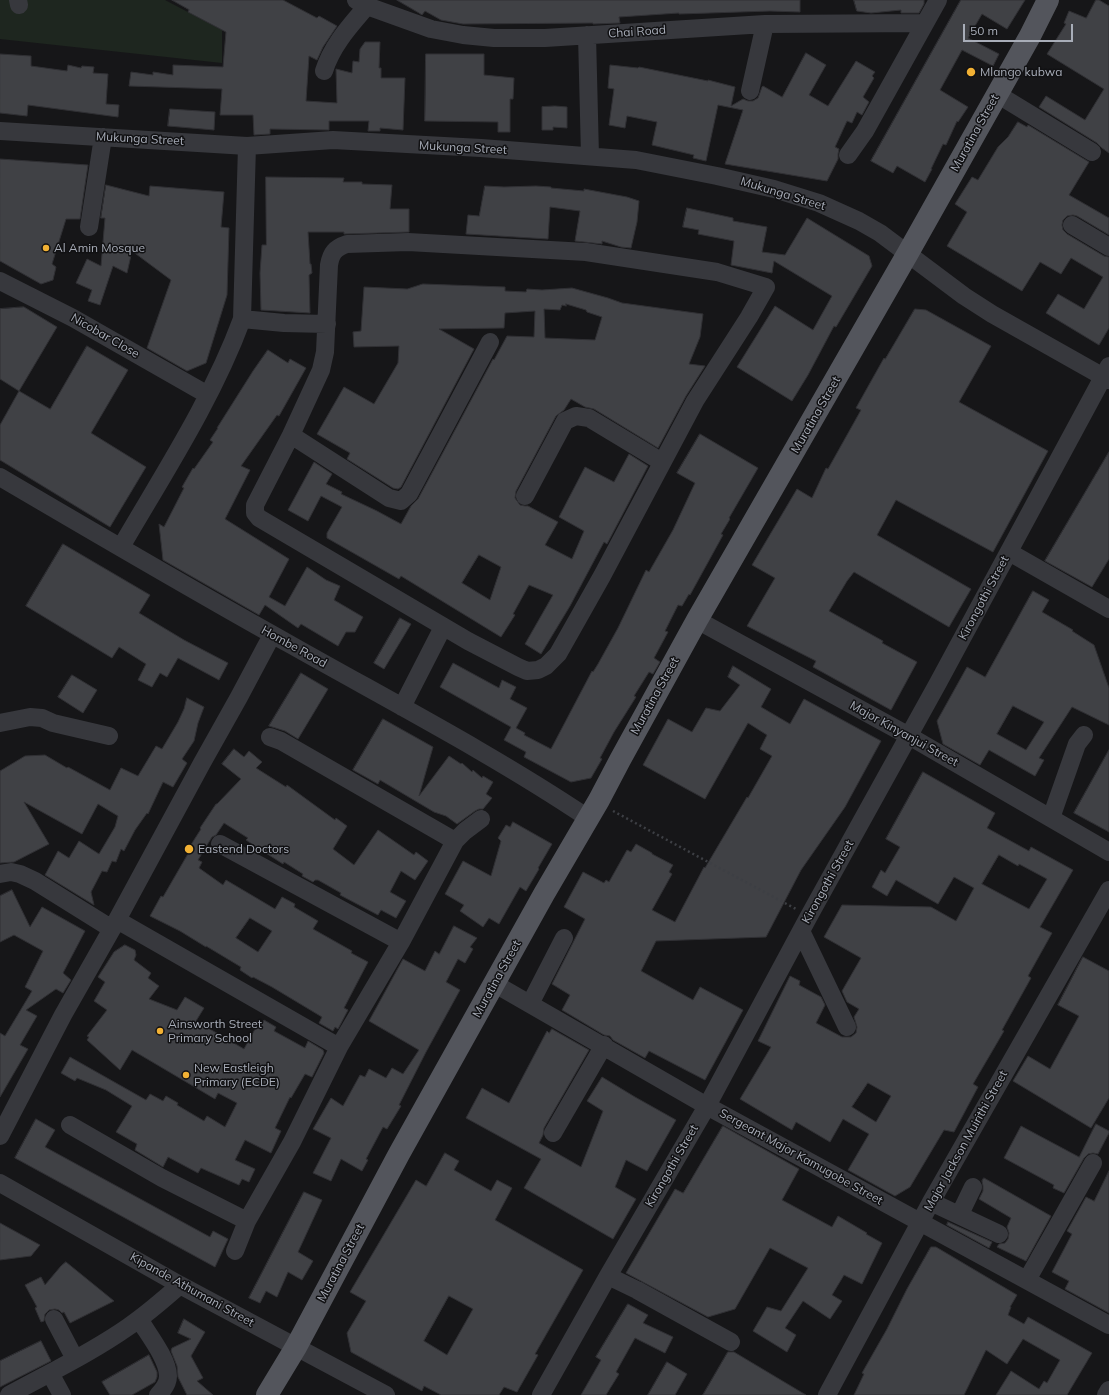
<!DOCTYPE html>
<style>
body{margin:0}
#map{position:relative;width:1109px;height:1395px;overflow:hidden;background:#161618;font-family:Mulish,sans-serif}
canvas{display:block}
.scale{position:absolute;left:963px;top:24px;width:110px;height:18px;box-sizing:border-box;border:2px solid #a8adb8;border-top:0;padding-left:5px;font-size:12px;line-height:14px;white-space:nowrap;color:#a8adb8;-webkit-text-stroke:3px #111113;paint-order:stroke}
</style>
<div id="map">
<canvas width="1109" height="1395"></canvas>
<div class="scale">50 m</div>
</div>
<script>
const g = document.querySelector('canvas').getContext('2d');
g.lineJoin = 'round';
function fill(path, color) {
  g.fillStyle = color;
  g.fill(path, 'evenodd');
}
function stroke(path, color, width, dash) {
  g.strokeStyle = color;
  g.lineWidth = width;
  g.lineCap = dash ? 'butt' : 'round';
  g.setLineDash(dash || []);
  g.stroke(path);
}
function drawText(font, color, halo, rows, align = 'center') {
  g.font = font + ' Mulish,sans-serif';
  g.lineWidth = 3;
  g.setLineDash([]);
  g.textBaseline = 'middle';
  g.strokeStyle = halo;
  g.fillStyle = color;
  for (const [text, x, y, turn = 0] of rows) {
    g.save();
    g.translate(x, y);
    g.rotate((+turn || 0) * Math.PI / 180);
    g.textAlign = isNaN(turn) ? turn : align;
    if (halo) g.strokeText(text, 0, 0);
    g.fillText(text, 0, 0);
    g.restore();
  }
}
const green = new Path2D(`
 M0 0H165L222 30V63L0 39Z`);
const building = new Path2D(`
 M172 0H283L317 18 319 16 337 26 323 47 317 60 309 56 306 101 337 103 336 69 352 73 353 61 359 62 360 49 365 42H380L379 68H381V78H405L403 130 380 128V131H368L369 121H329V130L270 129V134L254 135 253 115H220L222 89 129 86 131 72 153 75V72L173 75V65L223 67 226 32 188 12 189 10Z
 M397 0H800V12L770 11 679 14V13L619 17 620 23 593 24V23L463 24 441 20 425 11 422 15 419 13Z
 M854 0H924V4L919 13H901V10L871 13 857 11Z
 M961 0H1025L1007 29 982 14 968 38 999 54 993 66 962 50 940 90 968 107 958 122 957 121 946 145 943 144 931 169H932L925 182 897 166 893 173 871 161Z
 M1096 0H1099L1109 6V153L1102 148 1097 143 1039 107 1046 96 1085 120 1104 89 1047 54 1066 24 1064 23 1069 11 1086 18Z
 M806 53 826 65 809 95 828 106 856 61 875 72 872 76 874 78 863 97 869 102 862 115 857 112 852 123 847 121 835 147 839 149 838 154V159L827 181 725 164 743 110 718 105 706 161 693 158 694 155 652 145 657 122 627 116 625 128 609 125 614 89 608 88 610 65 638 68 639 67 708 81V80L735 87 731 106 743 99 748 101H753L758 98 762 87 763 86 782 97Z
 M0 54 31 56V66L67 71 68 65 81 68 82 66 94 67 93 73 108 74 106 104 119 105 118 117 28 105 27 116 0 113Z
 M426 54H484V75L514 78 513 99H510V132H498V122L425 121Z
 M555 106 567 107V128L553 127V130H542V107Z
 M170 109 215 112 214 130 168 126Z
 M1018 122 1027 127 1028 125 1089 162 1069 195 1109 218V235L1077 216 1073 215 1067 216 1063 220 1062 225 1063 230 1067 234 1104 256 1109 257V328L1099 345 1046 313 1058 294 1084 309 1103 277 1071 258 1061 274 1040 262 1022 291 947 246 967 212 955 204 972 177 978 180 998 147 1008 137Z
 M0 159 88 165 80 219H66L52 264 56 267 53 280 41 284 0 261Z
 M266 177 344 178 343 182H362V184L392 185 390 209H409V232L344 234V232H308L310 264H311L312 273 309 275 310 313 261 310 260 273 262 245H266Z
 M106 185 149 196 150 186 224 192 221 227 229 228 227 295 206 363 187 371 147 348 171 280 132 251 127 273 113 266 100 305 88 301 92 290 76 283 87 259 101 266 105 218H101Z
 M485 186 504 187 536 186 551 187V188L584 191V189L627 197 639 201 637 222 631 248 621 247 602 241V244L575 241 580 211 550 207 548 239 466 234 468 215 479 216Z
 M687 208 733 218V221L767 227 762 252 785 255 807 218 869 256 872 266 836 327 834 326 808 375 792 401 737 367 775 306 813 330 832 296 774 261 772 273 731 265 734 241 698 234 699 230 683 227Z
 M423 284 505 287V291L526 292 527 289 542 290 572 288 608 298 622 303 703 314 700 337 689 364 705 366 686 396 658 448 594 409 585 407 571 399 564 410 556 416 516 491 515 498 520 505 525 506H528L558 522 545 545 572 559 584 531 559 517 585 467 614 482 629 454 648 466 607 544 604 542 570 606 541 654 525 644 553 595 529 585 513 614 515 615 501 637 401 576 399 579 327 538V533L342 507 321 496 308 521 288 510 314 462 332 474 326 484 342 492 341 494 377 511 401 524 411 506 418 499 493 359 494 360 507 336 534 337 535 311 505 313 504 328 439 329 474 349 401 487 398 489 393 488 347 459 350 453 317 434 344 387 374 404 398 363 399 346 354 347 353 332 361 331 364 287 407 289ZM566 304 586 310 587 312 602 317 595 340 545 338 544 309 560 310 562 305 566 306ZM479 555 501 567 490 600 462 583Z
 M24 307 57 327 19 391 0 379V309Z
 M915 309 926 310 991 346 959 402 1048 451 993 552 896 500 877 535 971 589 949 627 854 572 847 581 829 611 883 641 882 643 917 662 891 710 813 667 816 661 747 626 775 578 752 565 797 489 812 498 826 468 828 469 861 410 856 408 884 358 885 359Z
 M87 346 128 370 91 433 146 467 110 527 0 460V425L19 391 50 409Z
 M268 350 288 363 290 359 306 368 279 416 277 415 241 466 250 470 225 519 289 559 269 597 285 606 307 567 326 580 340 586 334 600 363 617 355 632H346L338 646 301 624 298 628 265 605 259 615 163 560 159 524 164 527 184 488 182 487 193 468 194 469 213 442 210 440 218 428H217L253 371Z
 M700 434 758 468 729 518 730 519 721 534 723 535 690 595 689 594 682 606 678 605 665 631 668 632 654 658 660 662 653 674 649 672 634 696 636 697 614 732 600 758 602 759 591 778 571 782 524 757 526 752 504 740 511 727 440 687 453 663 499 688 502 680 516 687 510 699 527 708 516 728 525 733 524 735 551 749 592 671 593 672 598 664 618 628 646 570 649 572 673 530 695 483 677 473Z
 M1109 452V559L1092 587 1045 561Z
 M63 544 150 595 139 613 184 640 228 663 219 680 178 658 167 677 160 673 152 687 138 680 146 664 119 647 112 658 26 606Z
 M1033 591 1049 600 1042 612 1073 630 1072 631 1094 645 1109 688V725L1072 707 1039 758 1044 760 1035 776 989 750 980 765 943 744 937 721 967 667 985 677ZM1013 706 1044 722 1026 750 997 734Z
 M400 618 411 624 384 669 374 663Z
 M733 666 771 689 761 707 790 724 804 699 881 741 845 807 801 870 766 937 656 941 641 971 693 1000 700 987 743 1010 705 1080 649 1051 645 1058 613 1040 610 1036 604 1035 562 1010 570 995 552 984 585 919 564 907 583 872 604 883 606 880 609 882 627 850 631 852 636 844 652 853V854L673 865 669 872 672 874 652 910 675 922 704 867 705 868 747 797 748 798 772 756 760 749 767 735 748 723 705 799 643 765 668 719 692 732 706 708 720 711 740 685 728 677Z
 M301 673 328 689 298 739 285 731 269 726Z
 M72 675 97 690 83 713 58 697Z
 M187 698 204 707 198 723 194 741 182 759 187 763 173 787 163 782 148 814 147 813 135 830 124 851 121 849 116 862 112 861 107 872 102 871 91 892 94 905 45 875 58 851 69 858 79 841 99 854 115 827 118 816 98 804 82 834 24 802 49 844 14 862 0 863V771L25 756 45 755 67 768 68 767 110 790 121 768 138 776 156 746 162 749 178 722 184 709Z
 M383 719 433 747 419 796 449 756 461 764 462 763 472 772 473 770 482 778 483 776 493 782 486 794 492 798 483 809H479L475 811 457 824 446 816 434 812 380 780 378 784 353 770Z
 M234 749 244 757 249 751 262 762 256 768 286 787 287 785 335 820 336 818 347 826 333 849 354 865 378 830 414 855 416 852 428 861 415 880 401 871 390 892 406 901 396 918 381 910 378 915 340 895 341 893 318 880H315L313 882 302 876 303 874 284 862 283 864 258 848 246 840 248 838 224 823 216 835 212 837 198 860 202 862 199 868 223 885 226 880 275 909 282 897 295 904 294 907 318 921 313 929 352 951 351 953 368 962 344 1008 348 1010 338 1029 335 1027 333 1031 319 1023 322 1017 272 987 253 977 252 978 240 970 241 967 206 946V947L180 931 150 916 161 896 163 897 189 852 187 851 201 829 200 828 216 804H217L241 779 222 764ZM250 918 272 931 258 952 236 938Z
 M1109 750V832L1074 813Z
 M923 772 995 813 987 828 1029 851 1031 847 1073 870 1040 927 1052 933 1028 976 1031 978 1002 1030 1004 1031 973 1084 978 1087 954 1132 944 1130 910 1187 895 1196 848 1170 869 1134 843 1119 830 1142 796 1122 792 1130 740 1099 771 1047 758 1041 790 976 800 981 799 985 821 997 825 1005 816 1023 842 1037H851L856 1033 857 1027 854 1017 859 1009 847 1002 842 991 861 958 824 937 842 905 931 907 956 921 974 888 954 877 938 904 896 880 887 896 872 887 881 870 885 873 900 847 886 839ZM999 855 1018 866 1019 864 1047 879 1029 909 982 884ZM868 1083 891 1096 876 1122 852 1107Z
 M513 822 552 844 538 868 539 869 526 891 520 887 499 924 489 918 483 927 460 911 464 905 445 894 463 861 491 876 501 841 498 838 506 825 510 827Z
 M12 890 30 927 42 907 85 931 63 973 71 980 63 993 56 989 26 1010 37 1016 20 1045 28 1049 0 1097V1033L5 1036 32 991 25 987 43 951 14 935 0 942V896Z
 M454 926 477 938 470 947 473 949 465 963 458 959 446 982 460 990 426 1052 399 1105 401 1106 387 1129 383 1127 366 1159 368 1160 362 1171 341 1159 331 1181 313 1173 331 1138 313 1129 331 1098 343 1106 360 1075 365 1077 369 1069 386 1078 392 1068 403 1074 419 1050 369 1021 403 959 425 971 435 951 439 954Z
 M125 945 135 950 136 955 134 960 151 973 148 978 159 986 149 999 177 1010 185 997 204 1008 196 1021 244 1049 259 1022 262 1024 264 1020 276 1027 274 1031 305 1048 308 1041 323 1050 324 1053 312 1077 305 1074 291 1098 290 1097 275 1128 281 1131 271 1153 245 1140 235 1160 255 1169 249 1182 242 1179 239 1185 201 1168 198 1173 168 1157 163 1167 135 1150 137 1144 116 1132 132 1106 106 1090 77 1078 75 1081 61 1073 70 1057 146 1100 150 1094 163 1101 166 1096 178 1103 177 1105 204 1121 207 1116 225 1127 237 1103 218 1093 215 1099 132 1050 120 1070 87 1040 89 1037 87 1036 107 1010 94 1001 105 982 98 977 114 952Z
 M1083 957 1109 971V1098L1091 1128 1013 1081 1028 1056 1050 1069 1079 1016 1058 1005Z
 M552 1029 589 1050 544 1128 543 1135 539 1143 581 1167 603 1111 587 1101 602 1077 635 1097 676 1120 647 1171 626 1160 615 1187 636 1199 613 1239 524 1188 541 1159 466 1118 482 1088 509 1103 547 1031 549 1033Z
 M36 1119 55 1130 45 1147 210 1237 213 1231 228 1239 215 1267 15 1158Z
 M1096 1124 1109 1131V1133L1098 1154 1093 1153 1088 1154 1084 1158 1064 1193 1053 1188 1054 1185 1004 1158 1021 1126 1079 1157Z
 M723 1126 799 1169 782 1200 832 1227 838 1216 867 1233 866 1234 882 1243 862 1284 844 1275 832 1295 842 1301 830 1319 803 1301 785 1328 796 1335 787 1352 753 1331 767 1307 781 1311 808 1268 770 1248 735 1309 708 1317 626 1273 675 1189 683 1193Z
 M445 1153 459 1161 454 1170 491 1191 497 1180 512 1188 495 1220 583 1270 535 1354 538 1355 517 1392 504 1387 499 1395H441L424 1386 422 1391 351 1352 347 1333 366 1301 350 1292 416 1180 426 1186ZM449 1296 473 1309 447 1355 424 1341Z
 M1109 1171V1313L1065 1289 1069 1281 1052 1272 1072 1234 1067 1231 1086 1197 1094 1201Z
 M984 1178 1051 1216 1026 1261 997 1247 999 1244 1005 1243 1008 1239 1009 1233 1007 1227 1011 1218 979 1199 983 1191V1186L982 1181Z
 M304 1192 322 1200 298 1252 313 1261 302 1280 288 1272 277 1297 266 1291 260 1303 249 1298Z
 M948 1222 992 1242 989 1248 947 1225Z
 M0 1223 40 1245 31 1256 0 1260Z
 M931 1247H936L1017 1295 1010 1307H1011L1008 1315 1024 1324 1028 1317 1092 1353 1067 1395H996L1011 1371 1039 1389 1044 1381 1047 1383 1060 1360 1023 1339 1007 1364 986 1350 964 1395H854L864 1374 862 1373 887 1329 907 1289Z
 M66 1262 114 1301 70 1323 64 1312 62 1313 59 1310 55 1309 49 1310 45 1314 44 1321 41 1322 35 1308 37 1307 25 1285 41 1277 45 1285 61 1266Z
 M628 1304 648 1315 643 1323 673 1337 665 1353 635 1338 616 1372 619 1374 606 1395H581L601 1360 596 1357Z
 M184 1319 205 1332 191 1356 203 1378 197 1381 213 1395H187L178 1377 177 1366 171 1351 172 1348 191 1339 178 1333Z
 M41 1341 51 1361 0 1387V1361Z
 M728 1352H734L806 1395H703Z
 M149 1355 157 1372V1377L155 1382 132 1395H110L102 1382Z
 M667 1362 687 1374 675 1395H648Z`);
const path = new Path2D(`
 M613 811 796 909`);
const minor = new Path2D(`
 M18 0 19 5
 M356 0 367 6 431 29 463 35 494 38H545L765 24 925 23
 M587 35 590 156
 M324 71C332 45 350 26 367 6
 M750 91 765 24
 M997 94 1092 152
 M0 131 247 146 333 140 481 148 636 160 717 176 774 189 819 203 859 221 880 233 964 296 992 314 1109 380
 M848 155 865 131 938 0
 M1072 225 1109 247
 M89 227 103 137
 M408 242 586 252 717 272 766 287 749 317 695 401 602 576 558 654 546 666 538 670 527 671 518 667 468 641 259 518 255 513V505L291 435 321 370 325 352 329 265C331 253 335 248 347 244Z
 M0 281 73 318 208 395
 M242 319 284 323 327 324
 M291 435 389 498 401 501 409 494 490 342
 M0 477C97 534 194 591 293 646 392 702 494 755 588 818
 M525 496 565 421 576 416 589 418 662 462
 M121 547C164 473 212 400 242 319L247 146
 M1009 552 1109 609
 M697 620 909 736 1109 852
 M402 707 443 627
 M0 723 30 717 42 718 53 723 109 736
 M270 737 281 741 455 841
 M1051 818 1077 744 1084 735
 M220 844 401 942
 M0 874 11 872 20 874 35 881 112 929
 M117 920 339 1047
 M801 931 847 1027
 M495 984 707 1106 1109 1325
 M530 1004 564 938
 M70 1125 162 1178 247 1221
 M553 1133 604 1045
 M0 1136 63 1015 117 920 202 763 239 697 272 635
 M0 1183 180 1285 386 1395
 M931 1202 999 1234
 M960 1214 973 1187
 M235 1251 247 1221 292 1142 339 1047 401 942 455 841 465 831 481 819
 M608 1276 637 1290 731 1342
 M1027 1280 1093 1163
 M54 1319 75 1359
 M139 1319C148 1334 168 1359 168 1376 168 1383 163 1390 158 1395
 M50 1373 62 1395
 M9 1395C49 1373 91 1353 128 1327 147 1314 163 1300 180 1285
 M541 1395 608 1276 707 1106 809 916 938 683 1109 366
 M827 1395 931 1202 1109 890
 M1106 1395 1109 1390`);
const major = new Path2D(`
 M267 1395 296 1347 399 1154 544 894 599 800 620 760 697 620 908 253 1030 36 1048 0`);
const markers = [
 [971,72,5,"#f2b134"],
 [46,248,4,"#f2b134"],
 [189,849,5,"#f2b134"],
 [160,1031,4,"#f2b134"],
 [186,1075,4,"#f2b134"]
];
const streetNames = [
 ["Chai Road",637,32,-4],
 ["Muratina Street",975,133,-61],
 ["Mukunga Street",140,139,3],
 ["Mukunga Street",463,148,3],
 ["Mukunga Street",783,194,17],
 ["Nicobar Close",105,336,30],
 ["Muratina Street",816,415,-60],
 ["Kirongothi Street",984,598,-62],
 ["Hombe Road",294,647,29],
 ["Muratina Street",655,696,-61],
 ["Major Kinyanjui Street",904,734,29],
 ["Kirongothi Street",828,882,-61],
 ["Muratina Street",497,979,-61],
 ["Major Jackson Muirithi Street",966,1141,-61],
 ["Sergeant Major Kamugobe Street",801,1157,29],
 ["Kirongothi Street",672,1166,-60],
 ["Muratina Street",341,1263,-62],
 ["Kipande Athumani Street",192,1290,29]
];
const poiNames = [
 ["Mlango kubwa",980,72],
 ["Al Amin Mosque",54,248],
 ["Eastend Doctors",198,849],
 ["Ainsworth Street",168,1024],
 ["Primary School",168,1038],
 ["New Eastleigh",194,1068],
 ["Primary (ECDE)",194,1082]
];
fill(green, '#1e261f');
fill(building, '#404145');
stroke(building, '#303034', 1);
stroke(path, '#3d3f44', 2.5, [2, 3]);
stroke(minor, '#37383d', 18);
stroke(major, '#53555c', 22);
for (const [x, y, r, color] of markers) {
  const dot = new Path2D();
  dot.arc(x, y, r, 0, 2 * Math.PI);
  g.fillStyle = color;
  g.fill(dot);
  stroke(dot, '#111113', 1.5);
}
drawText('12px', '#a8adb8', '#111113', streetNames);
drawText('12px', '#a8adb8', '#111113', poiNames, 'left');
</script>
